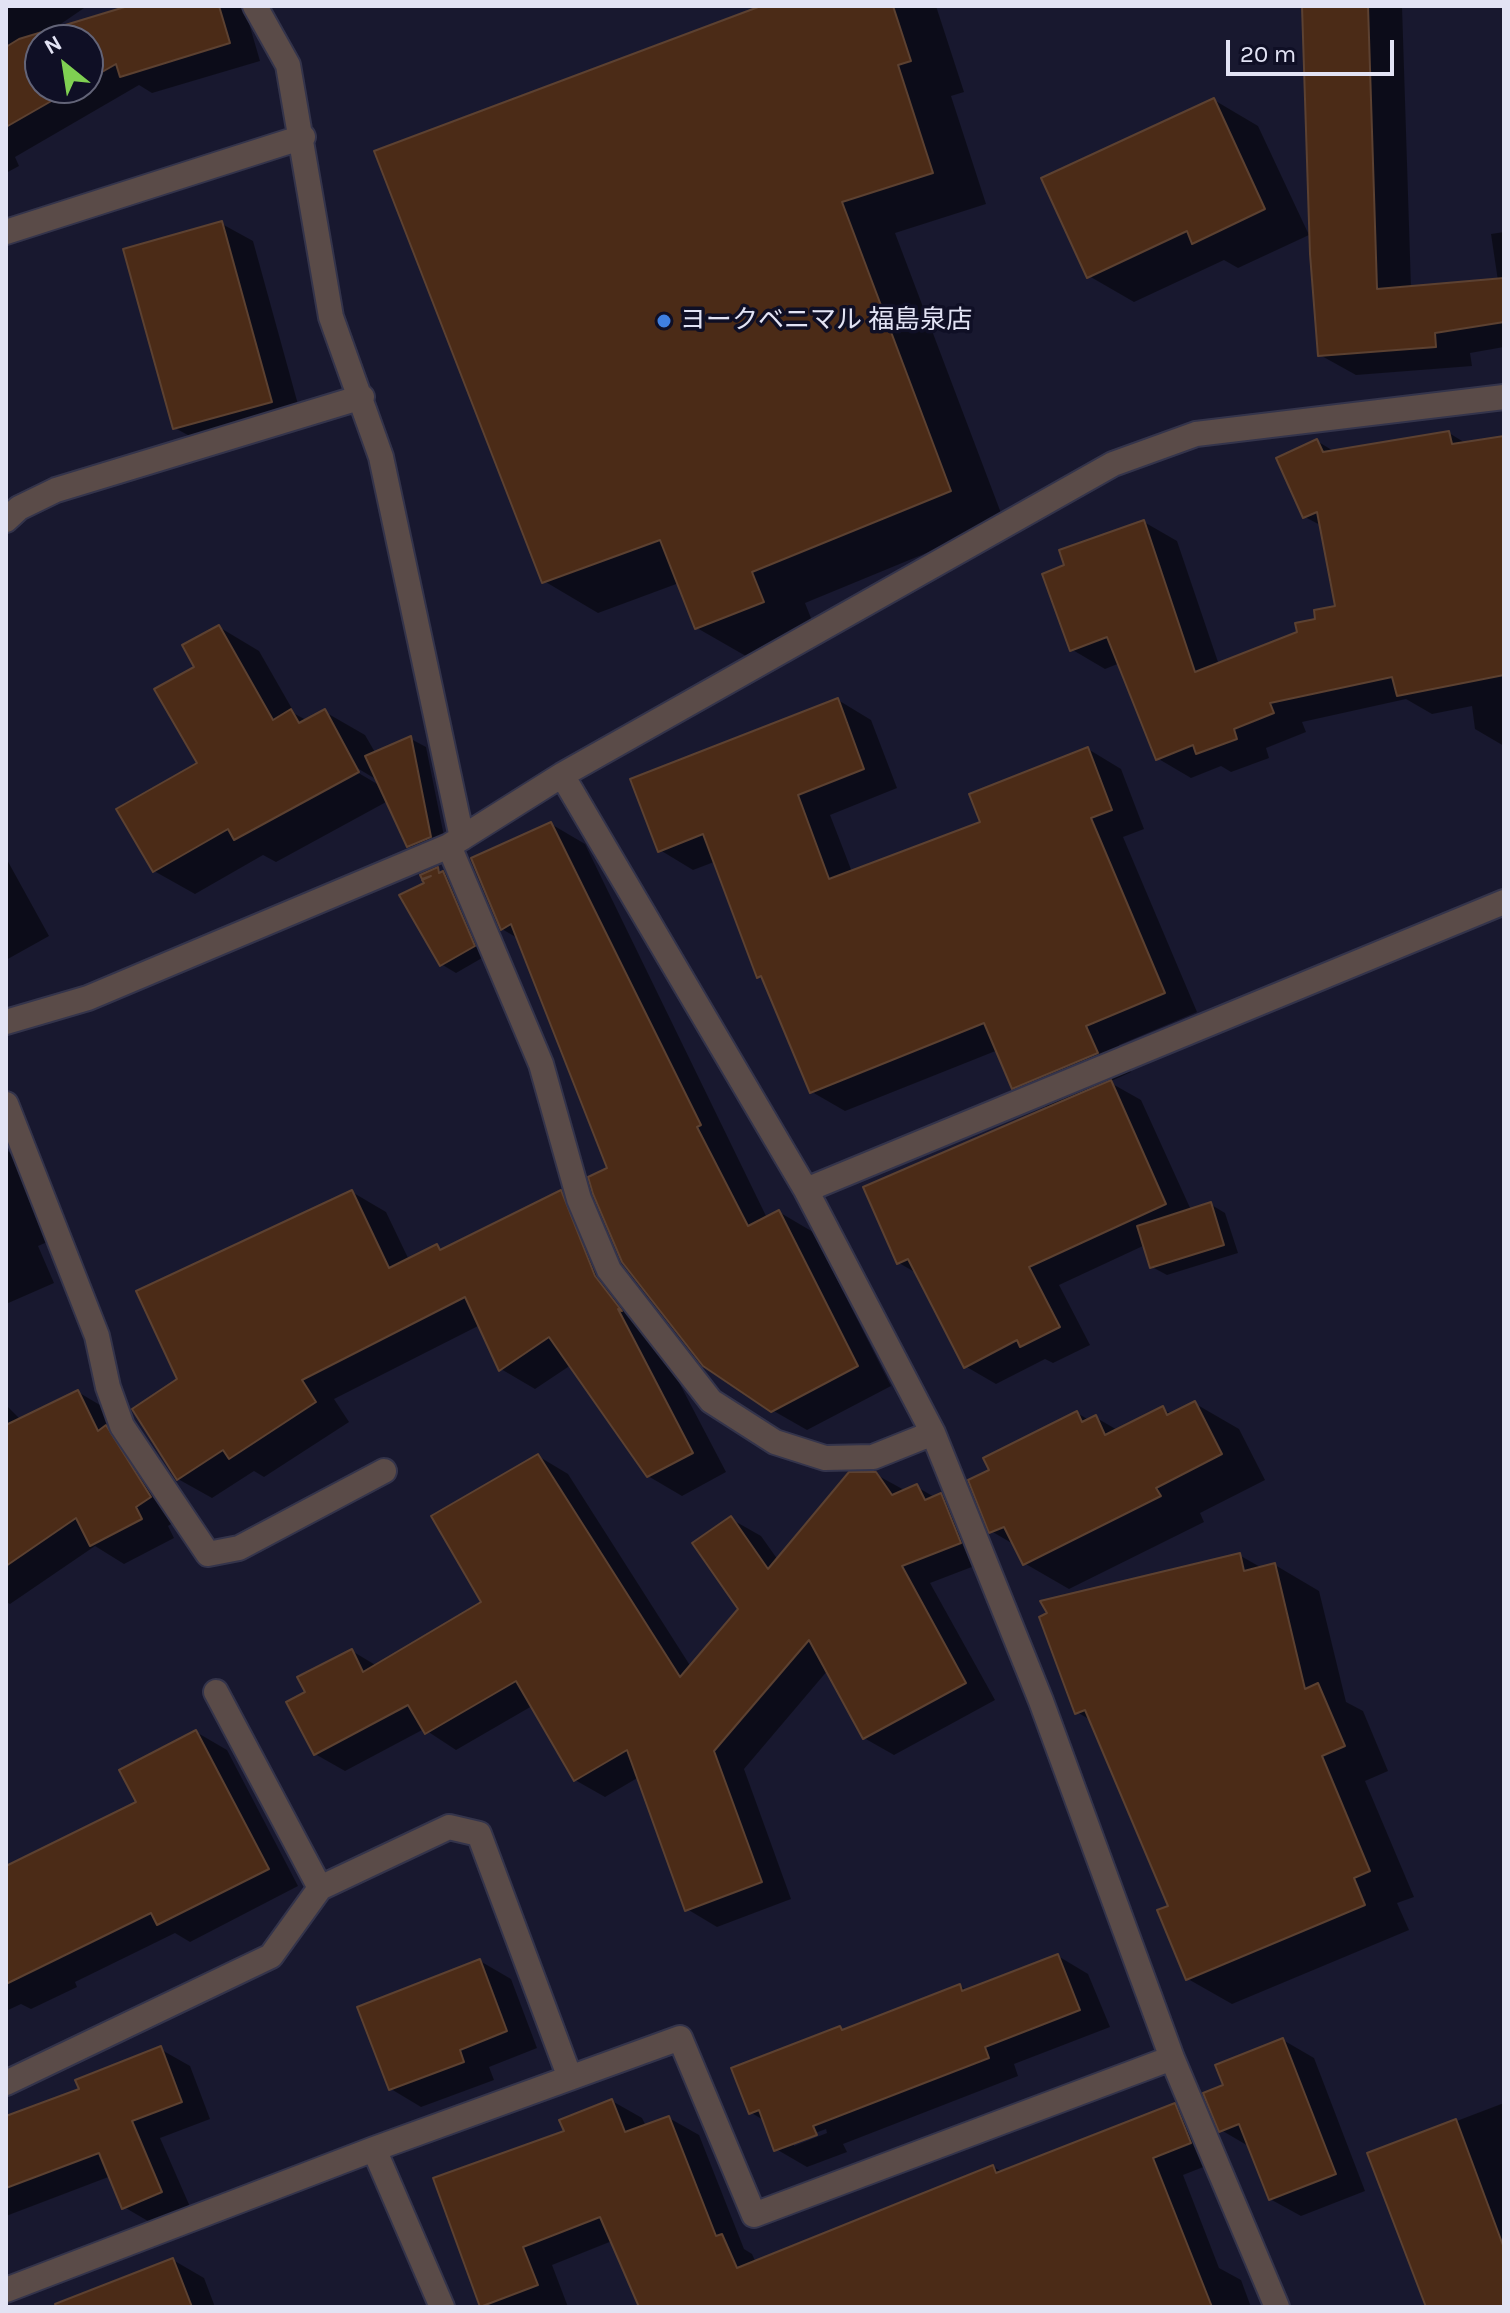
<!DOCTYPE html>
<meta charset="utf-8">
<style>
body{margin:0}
#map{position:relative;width:1510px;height:2313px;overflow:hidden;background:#18182f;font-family:Karla,sans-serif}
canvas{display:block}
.frame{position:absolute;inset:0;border:8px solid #e2e3f4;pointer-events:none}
.north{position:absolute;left:24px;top:24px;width:80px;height:80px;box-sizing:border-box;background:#0f0f25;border:2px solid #636478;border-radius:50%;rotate:330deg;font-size:22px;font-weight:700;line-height:32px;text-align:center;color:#e2e3f4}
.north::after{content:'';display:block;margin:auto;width:28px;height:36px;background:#7fd052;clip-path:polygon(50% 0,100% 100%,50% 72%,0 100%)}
.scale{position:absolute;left:1226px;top:40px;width:168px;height:36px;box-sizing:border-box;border:4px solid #e2e3f4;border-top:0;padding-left:10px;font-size:24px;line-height:28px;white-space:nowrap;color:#e2e3f4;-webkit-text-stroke:6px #0f0f25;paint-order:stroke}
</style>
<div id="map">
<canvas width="1510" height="2313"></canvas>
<div class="frame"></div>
<div class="north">N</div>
<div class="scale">20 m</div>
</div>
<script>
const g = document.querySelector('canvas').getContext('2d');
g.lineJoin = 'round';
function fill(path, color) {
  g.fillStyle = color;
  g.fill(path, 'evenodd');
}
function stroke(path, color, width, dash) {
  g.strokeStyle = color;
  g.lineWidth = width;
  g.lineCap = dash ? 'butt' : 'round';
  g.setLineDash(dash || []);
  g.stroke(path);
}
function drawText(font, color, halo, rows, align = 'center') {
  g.font = font + ' Karla,"Noto Sans JP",sans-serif';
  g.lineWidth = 7;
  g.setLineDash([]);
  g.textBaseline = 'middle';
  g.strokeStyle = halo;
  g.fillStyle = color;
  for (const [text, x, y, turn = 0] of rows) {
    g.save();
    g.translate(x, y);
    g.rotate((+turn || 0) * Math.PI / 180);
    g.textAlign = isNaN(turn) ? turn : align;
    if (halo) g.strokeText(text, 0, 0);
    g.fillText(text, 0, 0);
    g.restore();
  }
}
const shadow = new Path2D(`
 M6 6H87L52 30 135 6H244L260 61 152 93 139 85 15 157 19 166 6 173ZM40 40H88V88H40Z
 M767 6H936L964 92 951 96 986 204 895 233 1004 521 805 603 817 633 751 659 697 628 679 583 598 613 544 581Z
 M1304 6H1402L1411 288 1498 281 1491 234 1504 232V347L1470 353 1472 366 1356 375 1320 355Z
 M1214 100 1258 126 1309 235 1238 268 1224 260 1134 302 1089 276Z
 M222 224 253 241 302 419 206 445 175 428Z
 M1449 433 1467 444 1504 438V746L1475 729 1472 706 1432 714 1406 699 1302 722 1306 732 1266 748 1269 758 1231 772 1221 766 1191 778 1157 758 1120 663 1105 669 1071 649 1067 566 1144 522 1177 541 1219 665 1299 633 1338 608 1322 526 1305 517 1317 441 1335 452Z
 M219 627 259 651 295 714 308 721 325 712 365 735 376 754 411 739 426 747 446 846 424 855 409 846 388 801 276 862 263 855 195 894 154 871 200 764 197 668ZM352 765 379 781V785L350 768Z
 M838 700 871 720 897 788 830 815 852 872 983 823 1088 749 1121 769 1144 829 1123 837 1197 1012 1119 1045 1131 1072 1109 1082 1141 1100 1191 1210 1210 1204 1225 1213 1238 1253 1167 1275 1152 1267 1145 1245 1059 1285 1090 1345 1053 1363 1045 1359 996 1384 965 1366 918 1274 899 1263 1050 1109 1013 1087 998 1050 845 1111 812 1092 765 979 759 976 714 862 693 870 660 850Z
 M551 824 585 844 767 1218 779 1212 813 1232 891 1386 807 1430 772 1410 610 1169 519 939 502 929Z
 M6 858 49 936 6 960Z
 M437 869 458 882 489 954 456 973 441 964 402 896 428 881 424 878Z
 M6 1149 18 1161 52 1240 38 1246 54 1283 6 1304Z
 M352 1192 386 1212 409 1260 436 1246 444 1250 561 1193 595 1212 629 1297 649 1325 726 1472 682 1496 648 1476 571 1365 535 1389 501 1369 480 1325 334 1399 349 1422 264 1477 254 1471 212 1498 178 1479 134 1409 179 1380Z
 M78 1392 110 1411 183 1516 168 1526 174 1538 124 1564 95 1546 10 1604 6 1602V1405L21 1420Z
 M1194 1403 1239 1429 1265 1480 1200 1513 1204 1522 1069 1589 1024 1563 1015 1545 991 1531V1471L1077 1413 1089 1420 1095 1417 1119 1431 1162 1409 1172 1414Z
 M538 1456 568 1474 691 1667 741 1609 731 1519 761 1536 778 1560 875 1474 906 1491 917 1487 936 1498 941 1495 971 1512 990 1560 930 1583 995 1700 894 1755 864 1738 828 1670 744 1769 791 1899 717 1927 687 1909 639 1777 605 1797 575 1780 532 1706 456 1750 424 1729 345 1771 315 1754 307 1693 352 1651 377 1666 483 1603Z
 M1239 1555 1262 1568 1275 1565 1319 1591 1346 1702 1363 1711 1388 1771 1365 1781 1414 1897 1397 1903 1409 1930 1232 2004 1188 1979 1171 1907 1092 1721 1077 1712Z
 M196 1732 227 1750 298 1886 190 1942 175 1933 75 1982 77 1987 31 2009 21 2004 6 2011V1879L139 1803Z
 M1058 1956 1088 1974 1110 2027 1014 2064 1018 2076 843 2144 847 2152 807 2167 776 2149 765 2121 750 2112 840 2028 845 2031 960 1986 968 1991ZM826 2129 827 2133 794 2146V2141Z
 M480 1961 511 1979 537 2048 489 2067 494 2080 421 2107 391 2089Z
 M1283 2040 1314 2058 1365 2191 1301 2216 1270 2199 1250 2147 1221 2130 1226 2086Z
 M160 2049 190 2066 210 2119 160 2138 191 2209 153 2224 124 2207 111 2176 6 2216V2119L81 2090Z
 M612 2101 642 2118 646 2126 669 2118 699 2135 744 2249 752 2254 756 2263 993 2167 1003 2172 1175 2106 1205 2123 1221 2160 1183 2175 1219 2268 1241 2280 1251 2307H641L612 2241 552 2265 568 2307H484L436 2180 566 2132Z
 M1504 2103V2307H1424L1428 2305 1370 2154Z
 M173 2260 204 2278 215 2307H50Z`);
const building = new Path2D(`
 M128 6H219L230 43 120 77 116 64 88 80V40H40V88H74L6 127V47L19 39Z
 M761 6H893L911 61 898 65 933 173 842 202 951 491 752 572 764 602 695 629 660 540 542 583 374 151Z
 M1302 6H1368L1377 289 1504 278V322L1435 333 1436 347 1318 356 1310 254Z
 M1214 98 1265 209 1192 244 1187 231 1087 278 1041 178Z
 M222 221 272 402 173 429 123 249Z
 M1449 431 1452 444 1504 436V675L1397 696 1392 677 1270 703 1274 713 1234 729 1237 739 1196 754 1193 745 1156 760 1107 637 1070 651 1042 574 1064 565 1059 550 1144 520 1195 672 1297 632 1295 623 1315 619 1314 610 1335 606 1317 512 1303 518 1276 458 1317 439 1323 452Z
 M219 625 273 720 291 709 299 723 325 709 359 772 234 840 228 829 153 872 116 809 197 763 154 689 194 667 182 645Z
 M838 698 864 769 798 795 829 879 980 822 969 794 1088 747 1112 810 1091 818 1165 993 1086 1026 1098 1053 1012 1089 984 1023 810 1093 761 976 757 978 703 834 658 852 630 779Z
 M411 736 431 837 407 847 365 756Z
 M551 822 701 1125 697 1127 748 1226 779 1210 858 1366 771 1412 703 1366 622 1262 593 1194 588 1177 607 1168 511 924 501 930 471 858Z
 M438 867 439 873 443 871 475 946 440 966 399 895 424 883 422 880 431 876 422 879 420 875Z
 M1111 1080 1166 1204 1029 1267 1060 1327 1020 1347 1017 1340 964 1368 908 1259 897 1264 863 1187Z
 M352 1190 389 1268 437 1244 440 1250 561 1190 595 1276 622 1311 618 1309 693 1453 647 1477 549 1337 499 1371 465 1297 302 1380 316 1402 229 1459 223 1450 177 1480 132 1409 177 1379 136 1291Z
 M1211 1202 1224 1245 1150 1268 1137 1226Z
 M78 1390 98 1431 106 1425 151 1497 136 1507 142 1519 90 1546 76 1518 6 1566V1425Z
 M1195 1401 1222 1454 1156 1488 1161 1496 1023 1565 1004 1527 989 1533 968 1480 989 1470 983 1458 1077 1411 1082 1422 1096 1415 1105 1435 1163 1406 1167 1415Z
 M538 1454 680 1677 738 1609 692 1543 731 1516 768 1569 849 1472H876L892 1495 917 1484 925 1500 941 1493 961 1543 902 1566 966 1683 863 1739 809 1640 714 1751 762 1882 685 1911 627 1750 574 1781 516 1681 425 1734 408 1705 314 1755 286 1702 305 1692 297 1677 352 1649 363 1672 481 1602 431 1516Z
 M1240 1553 1244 1571 1275 1563 1305 1689 1318 1683 1345 1746 1322 1756 1370 1871 1354 1878 1365 1905 1186 1980 1157 1910 1168 1906 1085 1710 1075 1714 1039 1617 1047 1613 1040 1601Z
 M196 1730 269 1869 157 1925 151 1913 6 1984V1866L136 1802 119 1770Z
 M1058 1954 1080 2010 985 2047 989 2058 813 2126 817 2135 774 2151 759 2110 749 2114 731 2068 840 2026 842 2030 960 1984 962 1991Z
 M480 1959 507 2031 460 2050 464 2062 389 2090 357 2007Z
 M1283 2038 1336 2174 1269 2200 1239 2124 1219 2132 1203 2093 1223 2085 1215 2065Z
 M161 2046 182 2102 132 2121 162 2192 122 2209 99 2153 6 2188V2116L79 2089 75 2080Z
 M612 2099 625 2132 669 2116 716 2236 722 2234 737 2268 993 2165 996 2173 1175 2103 1191 2143 1153 2158 1212 2307H639L600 2217 523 2247 538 2285 480 2307 433 2178 564 2131 559 2120Z
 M1456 2119 1504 2248V2307H1426L1367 2153Z
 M173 2258 192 2307H56L55 2304Z`);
const minor = new Path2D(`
 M255 6 288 65 331 317 381 457 462 838
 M6 232 303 137
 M6 520 19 508 56 490 362 397
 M562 775 806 1190 933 1433 1041 1701 1172 2058 1277 2307
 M449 846 541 1064 579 1199 609 1270 711 1401 775 1442 825 1458 873 1457 933 1433
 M6 1022 88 998 449 846 562 775 1113 464 1196 434 1504 397
 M6 1104 97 1336 108 1387 122 1426 208 1554 239 1548 384 1471
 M806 1190 1504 902
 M320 1888 449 1827 479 1834 570 2078
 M6 2083 271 1956 320 1888 216 1692
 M374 2149 442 2307
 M6 2290 374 2149 680 2038 754 2215 1172 2058`);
const markers = [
 [664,321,8,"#3f7fe0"]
];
const poiNames = [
 ["ヨークベニマル 福島泉店",680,321]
];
fill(shadow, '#0007');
fill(building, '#4b2b17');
stroke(building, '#5c4131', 2);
stroke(minor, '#34344b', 28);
stroke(minor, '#5a4b48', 24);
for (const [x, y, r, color] of markers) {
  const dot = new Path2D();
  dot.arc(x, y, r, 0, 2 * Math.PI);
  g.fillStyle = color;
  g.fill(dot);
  stroke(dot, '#0f0f25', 3);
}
drawText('26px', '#e2e3f4', '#0f0f25', poiNames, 'left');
</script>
